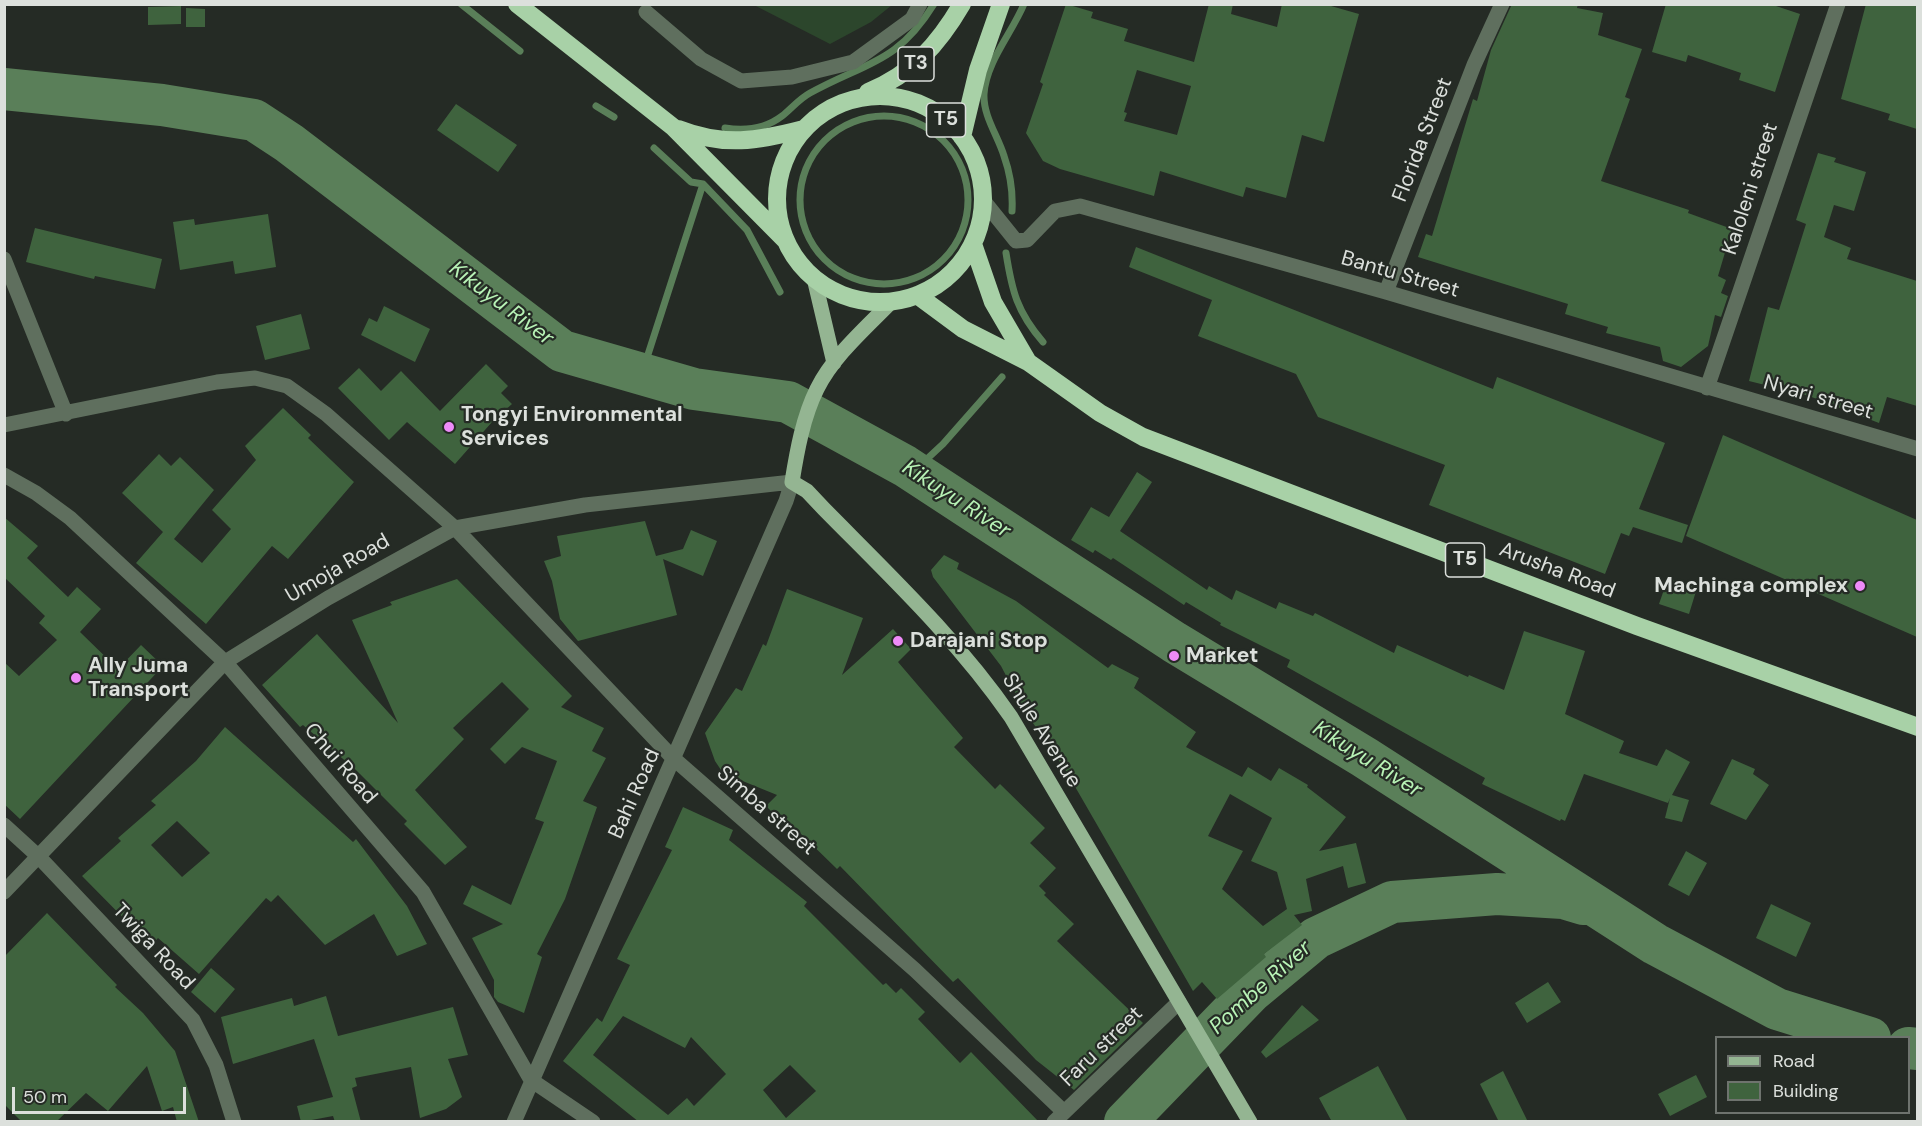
<!DOCTYPE html>
<style>
body{margin:0}
#map{position:relative;width:1922px;height:1126px;overflow:hidden;background:#252b25;font-family:"DM Sans",sans-serif}
canvas{display:block}
.frame{position:absolute;inset:0;border:6px solid #dce0dc;pointer-events:none}
.legend{position:absolute;left:1715px;top:1036px;width:195px;height:78px;box-sizing:border-box;background:#252b25;border:2px solid #6e736e;margin:0;padding:8px 10px;list-style:none;font-size:18px;color:#dce0dc}
.legend li{display:flex;align-items:center;gap:12px;height:30px}
.legend b{width:30px;border:2px solid #6e736e}
.scale{position:absolute;left:12px;top:1087px;width:174px;height:27px;box-sizing:border-box;border:3px solid #dce0dc;border-top:0;padding-left:8px;font-size:18px;line-height:21px;white-space:nowrap;color:#dce0dc;-webkit-text-stroke:4px #252b25;paint-order:stroke}
</style>
<div id="map">
<canvas width="1922" height="1126"></canvas>
<div class="frame"></div>
<ul class="legend">
<li><b style="height:8px;background:#94b592"></b>Road</li>
<li><b style="height:16px;background:#3f633e"></b>Building</li>
</ul>
<div class="scale">50 m</div>
</div>
<script>
const g = document.querySelector('canvas').getContext('2d');
g.lineJoin = 'round';
function fill(path, color) {
  g.fillStyle = color;
  g.fill(path, 'evenodd');
}
function stroke(path, color, width, dash) {
  g.strokeStyle = color;
  g.lineWidth = width;
  g.lineCap = dash ? 'butt' : 'round';
  g.setLineDash(dash || []);
  g.stroke(path);
}
function drawText(font, color, halo, rows, align = 'center') {
  g.font = font + ' "DM Sans",sans-serif';
  g.lineWidth = 4.5;
  g.setLineDash([]);
  g.textBaseline = 'middle';
  g.strokeStyle = halo;
  g.fillStyle = color;
  for (const [text, x, y, turn = 0] of rows) {
    g.save();
    g.translate(x, y);
    g.rotate((+turn || 0) * Math.PI / 180);
    g.textAlign = isNaN(turn) ? turn : align;
    if (halo) g.strokeText(text, 0, 0);
    g.fillText(text, 0, 0);
    g.restore();
  }
}
const green = new Path2D(`
 M754 5H892L871 22 830 44Z`);
const stream = new Path2D(`
 M461 4 520 51
 M596 106 614 117
 M800 200a84 84 0 1 1 168 0a84 84 0 1 1-168 0Z
 M725 128C744 131 765 129 782 116 791 109 799 99 810 93 866 62 897 64 934 4
 M654 148 691 182 703 184 747 230 780 292
 M1012 211C1013 193 1010 173 1004 156 998 136 983 116 984 94 986 62 1012 33 1024 4
 M1006 253C1012 291 1017 312 1043 342
 M642 373 703 184
 M914 471 943 444 1002 377`);
const river = new Path2D(`
 M4 89 162 105 254 120 289 143 562 351 694 389 788 402 905 466 1174 642 1364 757 1655 944 1777 1009 1870 1038
 M1908 1048 1918 1049
 M1125 1122 1252 991 1316 938 1392 902 1497 894 1563 898 1583 904`);
const building = new Path2D(`
 M1066 4 1093 12 1091 18 1128 29 1124 41 1194 62 1209 4H1233L1231 14 1277 27 1282 4H1324L1359 14 1324 142 1302 135 1286 198 1246 187 1243 197 1160 171 1154 196 1060 169 1043 161 1026 133 1043 84 1040 82ZM1137 70 1191 86 1177 135 1124 121 1127 113 1124 112Z
 M1512 4H1578L1577 8 1603 13 1598 35 1642 49 1625 97 1630 99 1601 181 1689 210 1688 213 1732 229 1718 276 1726 280 1721 293 1728 296 1721 317 1715 315 1708 346 1681 367 1663 361 1660 347 1606 333 1608 327 1565 314 1568 304 1418 257 1426 234 1432 236 1473 99 1477 101 1491 50Z
 M1666 4H1770L1800 14 1775 92 1739 80 1741 73 1688 55 1686 62 1652 52Z
 M1866 4H1917V129L1888 120 1890 114 1841 99Z
 M181 6V24L148 25V7Z
 M186 8 205 9V27H186Z
 M456 104 517 145 498 172 437 130Z
 M1818 153 1836 158 1834 162 1866 172 1854 211 1834 205 1824 237 1851 248 1847 259 1917 281V406L1887 397 1879 423 1809 396 1749 381 1768 307 1779 310 1806 224 1796 220Z
 M268 214 276 267 235 274 233 261 180 270 173 222 194 219 195 225Z
 M35 228 162 259 155 289 95 276 94 279 26 262Z
 M1136 247 1493 389 1497 377 1665 443 1639 509 1688 525 1682 543 1633 527 1629 536 1621 533 1605 574 1429 505 1445 465 1318 417 1296 374 1198 336 1212 300 1129 267Z
 M384 306 430 329 415 362 361 335 369 318 377 322Z
 M301 314 310 349 265 360 256 326Z
 M486 364 508 386 501 393 512 404 492 422 455 464 407 422 389 440 338 388 359 368 381 391 401 371 440 411Z
 M283 408 311 435 308 438 354 482 288 559 272 546 206 624 136 563 163 532 122 493 159 454 171 466 180 457 214 490 174 539 202 563 231 529 212 510 256 460 245 446Z
 M1723 435 1917 520V637L1686 536Z
 M1137 472 1152 482 1120 531 1207 590 1209 586 1232 600 1236 590 1276 609 1279 602 1313 616 1315 613 1394 653 1397 645 1468 677 1469 675 1504 690 1524 631 1585 651 1565 714 1624 741 1619 753 1657 766 1666 749 1690 762 1672 795 1689 800 1682 822 1665 818 1670 798 1668 803 1584 774 1565 821 1561 819 1560 821 1482 784 1485 778 1287 667 1290 660 1220 625 1221 623 1186 602 1184 605 1113 558 1111 560 1095 550 1093 553 1071 540 1091 507 1109 517Z
 M4 517 38 546 27 558 68 597 77 587 101 609 80 632 118 669 141 645 163 666 20 819 4 804V662L19 676 57 640 39 623 45 616 4 577Z
 M645 521 656 556 683 549 691 530 717 541 703 576 663 559 677 615 578 641 560 619 552 581 544 561 561 556 557 536Z
 M944 555 959 563 957 569 1016 601 1108 668 1112 664 1139 678 1134 688 1196 732 1186 747 1242 777 1248 767 1271 781 1279 768 1308 785 1307 787 1346 817 1319 851 1356 843 1366 883 1348 888 1343 866 1306 879 1312 911 1294 915 1302 925 1264 954 1266 957 1217 999 1202 982 1193 991 1066 771 1024 710 1001 666 933 577 931 570ZM1230 794 1272 818 1251 861 1277 872 1287 909 1263 926 1222 889 1243 851 1208 836Z
 M1668 578 1697 588 1689 614 1659 604Z
 M457 579 572 696 561 707 604 728 592 751 606 758 583 801 597 807 565 899 537 954 542 957 524 1013 498 1002 494 997V980L472 938 503 924 463 904 472 885 511 905 544 822 535 819 557 761 522 747 505 764 490 749 529 709 502 682 453 728 464 739 415 790 467 847 445 865 404 824 407 821 356 770 303 725 300 727 262 685 317 634 398 723 352 620 392 605 390 602Z
 M787 589 863 618 842 675 893 629 911 649 898 662 963 738 954 747 995 789 1000 784 1045 828 1030 843 1056 868 1039 886 1046 893 1044 895 1074 924 1057 941 1143 1023 1074 1090 1036 1060 958 978 953 982 840 866 837 869 798 831 795 835 766 806 777 795 723 773 715 761 705 733 736 688 742 691 763 644 766 646Z
 M225 727 353 842 356 839 407 906 427 944 397 956 374 914 325 945 278 895 271 902 266 898 199 974 158 938 151 946 82 876 121 841 118 838 156 805 151 801 196 761ZM177 821 210 853 182 877 151 845Z
 M1732 759 1755 769 1753 774 1769 785 1746 820 1710 804Z
 M683 807 733 830 729 840 807 902 804 906 883 985 886 983 896 993 901 988 925 1012 918 1019 960 1063 971 1052 1039 1122H639L563 1061 597 1018 602 1022 630 965 617 959 672 850 665 847ZM623 1016 685 1048 691 1037 726 1074 694 1106 687 1098 668 1115 593 1055ZM790 1065 816 1091 786 1118 763 1090Z
 M1686 851 1707 863 1689 896 1668 885Z
 M1771 904 1811 923 1796 957 1756 938Z
 M47 913 117 985 115 987 143 1013 175 1051 199 1122H177L173 1107 162 1111 147 1066 108 1111 86 1093 56 1122H22L4 1104V957Z
 M211 968 235 989 215 1013 191 992Z
 M1548 982 1561 1002 1527 1023 1515 1003Z
 M326 996 338 1036 453 1007 468 1055 448 1059 462 1097 446 1109 420 1118 411 1067 355 1078 357 1086 352 1088 361 1122H335L333 1116 301 1122 297 1106 333 1097 314 1039 233 1064 221 1017 292 998 294 1006Z
 M1302 1005 1319 1020 1266 1058 1261 1052Z
 M1378 1066 1408 1122H1332L1319 1098Z
 M1503 1071 1528 1122H1499L1480 1084Z
 M1696 1075 1707 1097 1670 1116 1658 1094Z`);
const minor = new Path2D(`
 M646 12 701 59 741 81 792 77 853 62 912 19 920 4
 M983 200 1016 241 1027 240 1055 211 1080 206 1386 292 1918 449
 M4 259 66 414
 M1386 292 1474 65 1502 4
 M1707 388 1838 4
 M4 425 217 382 255 378 287 386 326 414 455 528 673 758 915 970 1064 1112
 M4 475 36 493 70 518 225 662 423 892 531 1080 593 1122
 M4 825 39 857 193 1020 216 1065 234 1122
 M4 892 225 662 328 598 455 528 585 505 792 482 786 501 514 1122
 M1054 1122 1179 1002`);
const major = new Path2D(`
 M814 278 834 363
 M892 301C866 328 834 355 817 389 803 417 797 451 792 482L807 491 824 509C890 576 957 639 1011 717L1250 1122`);
const highway = new Path2D(`
 M517 4 673 127 786 241
 M868 92C912 74 938 45 962 4
 M777 199a103 103 0 1 1 206 0a103 103 0 1 1-206 0Z
 M678 129C724 147 758 141 804 129
 M962 137 978 70 1001 4
 M973 244 993 302 1028 362
 M917 295 963 329 1028 362 1100 413 1143 437 1637 626 1918 727`);
const markers = [
 [449,427,6,"#ee8bf8"],
 [1860,586,6,"#ee8bf8"],
 [898,641,6,"#ee8bf8"],
 [1174,656,6,"#ee8bf8"],
 [76,678,6,"#ee8bf8"]
];
const shields = [
 [916,64,36],
 [946,120,39],
 [1465,560,39]
];
const shieldNames = [
 ["T3",916,64],
 ["T5",946,120],
 ["T5",1465,560]
];
const streetNames = [
 ["Florida Street",1423,140,-69],
 ["Kaloleni street",1751,189,-72],
 ["Bantu Street",1400,275,16],
 ["Nyari street",1818,398,16],
 ["Umoja Road",338,569,-30],
 ["Arusha Road",1557,571,21],
 ["Shule Avenue",1041,731,58],
 ["Chui Road",340,764,49],
 ["Bahi Road",635,794,-66],
 ["Simba street",766,811,41],
 ["Twiga Road",153,947,47],
 ["Faru street",1102,1047,-44]
];
const poiNames = [
 ["Tongyi Environmental",461,415],
 ["Services",461,439],
 ["Machinga complex",1848,586,"right"],
 ["Darajani Stop",910,641],
 ["Market",1186,656],
 ["Ally Juma",88,666],
 ["Transport",88,690]
];
const waterNames = [
 ["Kikuyu River",501,304,37],
 ["Kikuyu River",956,500,33],
 ["Kikuyu River",1367,760,32],
 ["Pombe River",1261,988,-42]
];
fill(green, '#2c462c');
stroke(stream, '#5a7f59', 7);
stroke(river, '#5a7f59', 42);
fill(building, '#3f633e');
stroke(minor, '#5f6f5e', 15);
stroke(major, '#94b592', 15);
stroke(highway, '#a8d1a7', 18);
for (const [x, y, r, color] of markers) {
  const dot = new Path2D();
  dot.arc(x, y, r, 0, 2 * Math.PI);
  g.fillStyle = color;
  g.fill(dot);
  stroke(dot, '#252b25', 2);
}
for (const [x, y, w] of shields) {
  const box = new Path2D();
  box.roundRect(x - w / 2, y - 17, w, 34, 4.5);
  g.fillStyle = '#252b25';
  g.fill(box);
  stroke(box, '#dce0dc', 1.5);
}
drawText('bold 20px', '#dce0dc', null, shieldNames);
drawText('21px', '#dce0dc', '#252b25', streetNames);
drawText('bold 21px', '#dce0dc', '#252b25', poiNames, 'left');
drawText('italic 22px', '#b8f3b6', '#252b25', waterNames);
</script>
